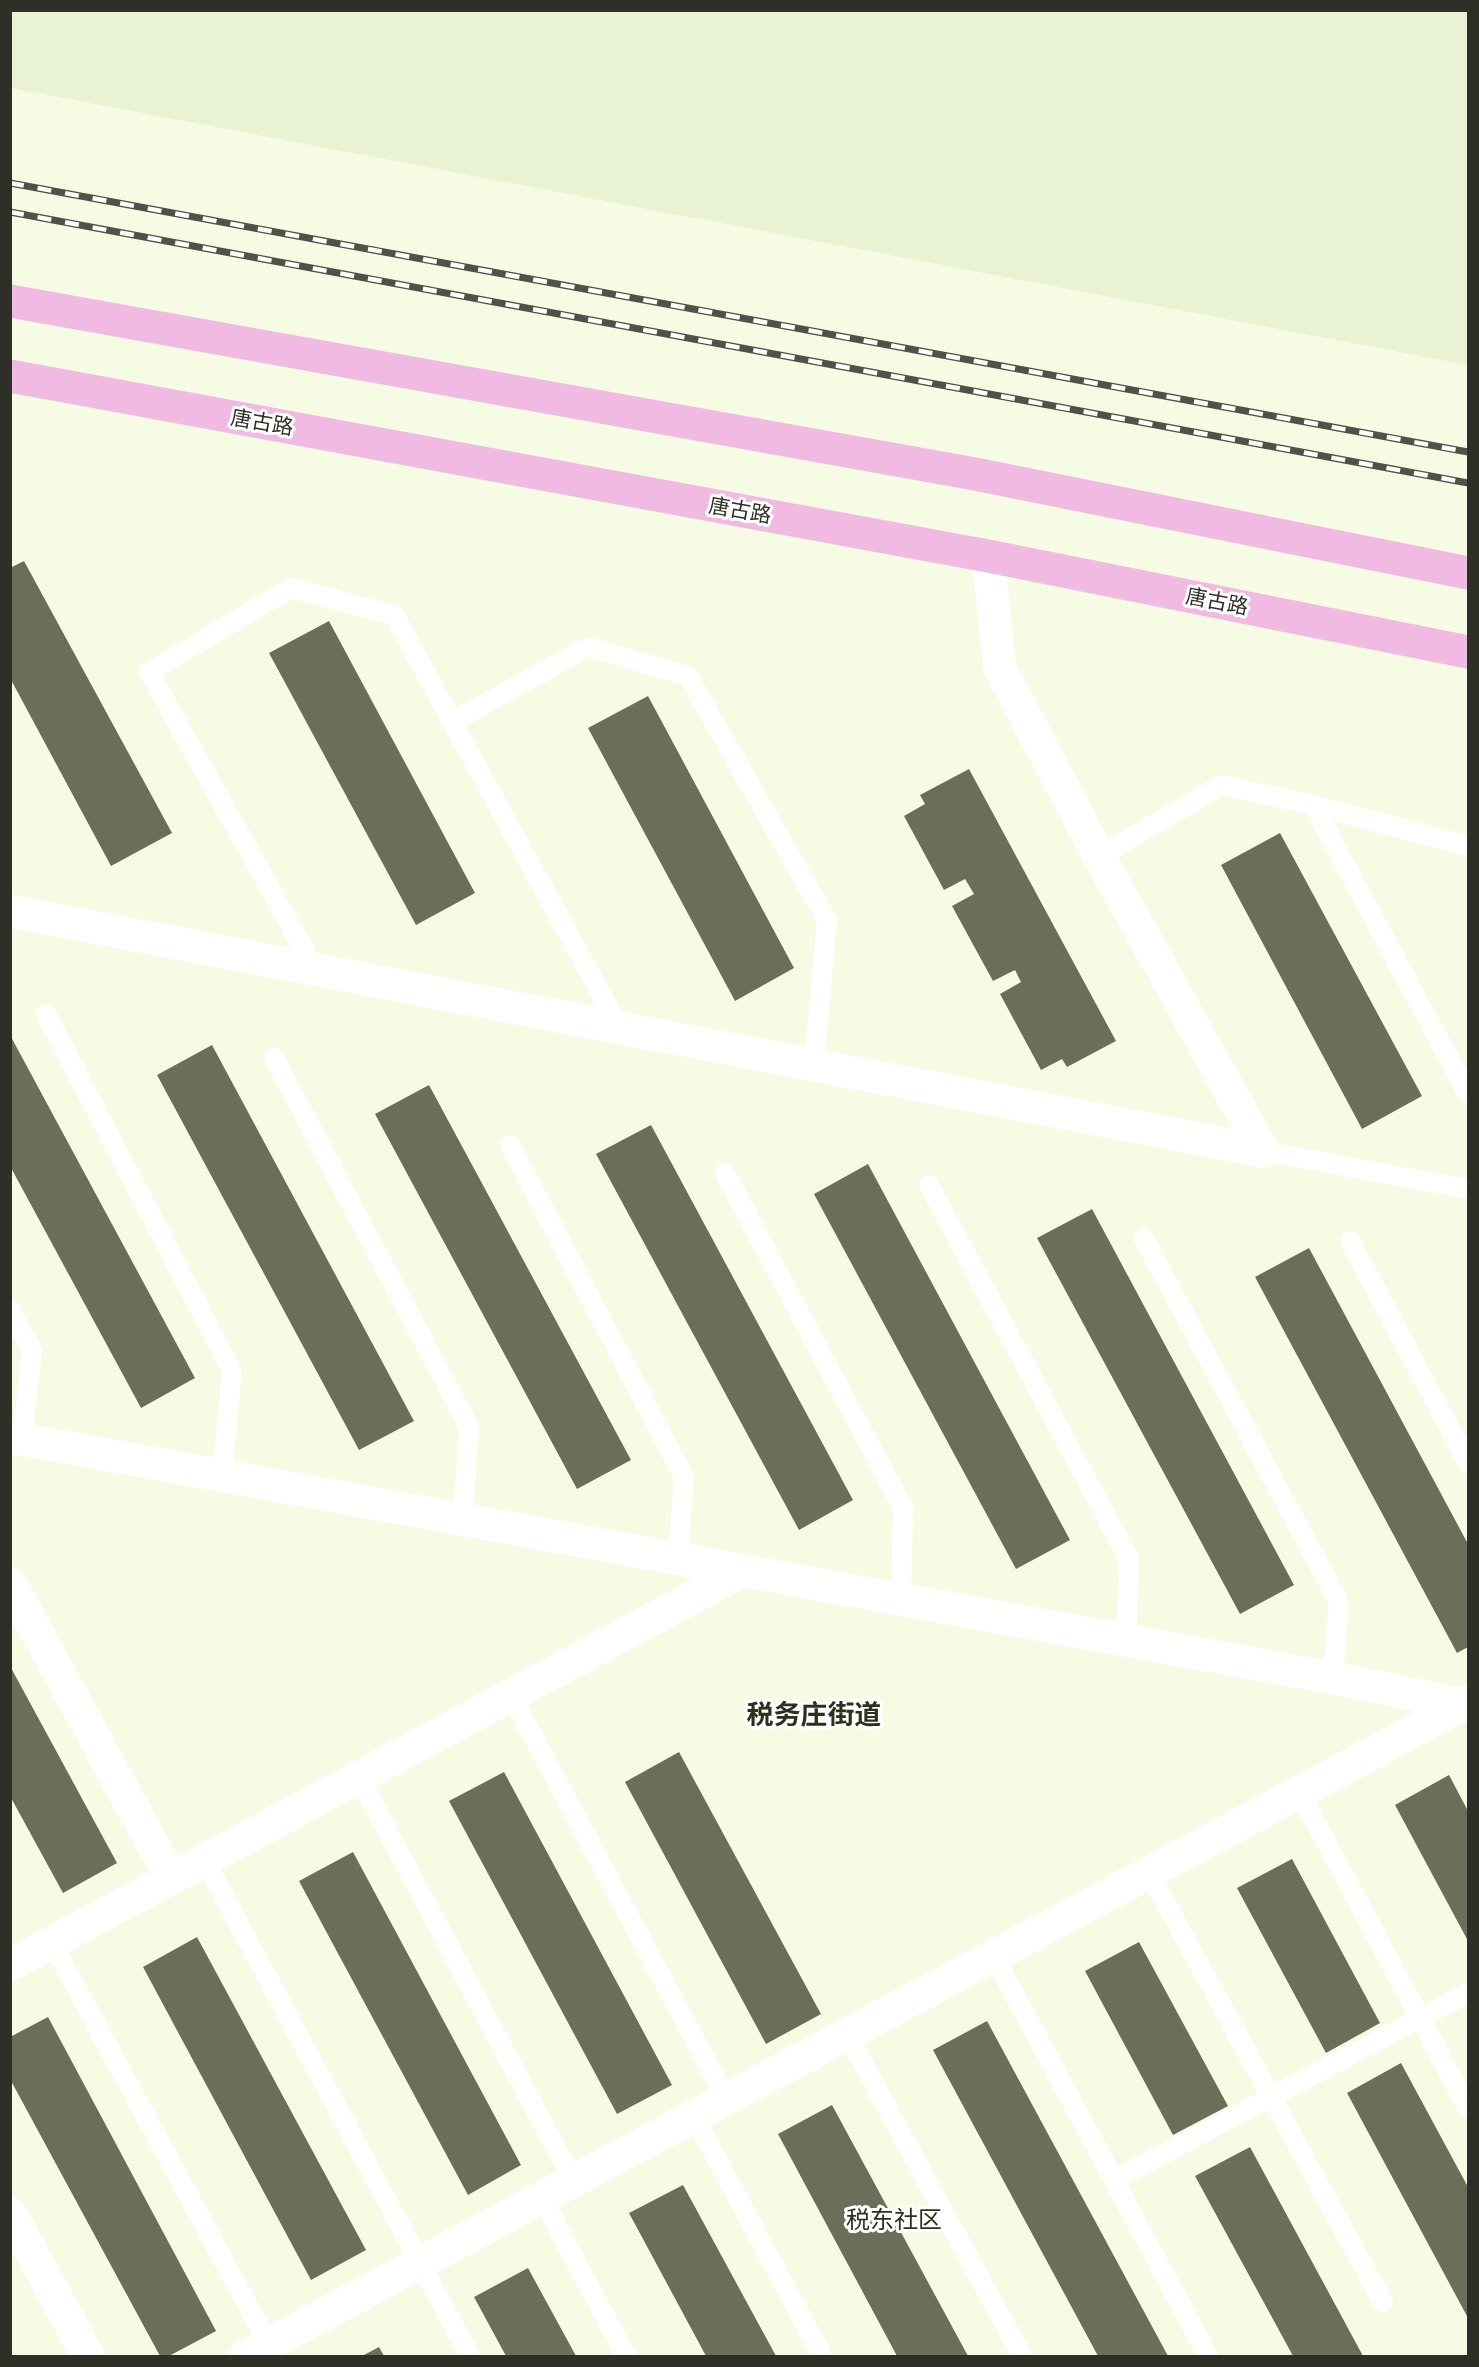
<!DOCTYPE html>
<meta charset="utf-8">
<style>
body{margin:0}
#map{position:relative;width:1479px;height:2367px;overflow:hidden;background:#f5fce3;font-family:"Playfair Display",serif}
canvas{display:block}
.frame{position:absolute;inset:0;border:12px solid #2e3027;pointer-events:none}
</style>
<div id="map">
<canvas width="1479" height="2367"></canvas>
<div class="frame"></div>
</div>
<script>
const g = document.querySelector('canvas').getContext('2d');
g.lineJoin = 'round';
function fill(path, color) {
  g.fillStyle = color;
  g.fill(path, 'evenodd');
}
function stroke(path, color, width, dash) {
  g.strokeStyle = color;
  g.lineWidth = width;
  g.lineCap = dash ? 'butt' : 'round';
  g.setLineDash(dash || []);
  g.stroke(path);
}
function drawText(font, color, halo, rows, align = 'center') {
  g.font = font + ' "Playfair Display","Noto Sans SC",serif';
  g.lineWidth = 6;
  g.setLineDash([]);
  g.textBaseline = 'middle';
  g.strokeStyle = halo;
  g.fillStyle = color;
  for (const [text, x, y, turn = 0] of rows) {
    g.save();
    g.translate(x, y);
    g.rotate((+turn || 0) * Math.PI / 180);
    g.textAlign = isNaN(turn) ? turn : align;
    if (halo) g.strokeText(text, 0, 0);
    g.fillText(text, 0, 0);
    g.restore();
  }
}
const built = new Path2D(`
 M10 11H1468V365L11 88Z`);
const building = new Path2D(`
 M24 561 172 833 111 866 10 678V568Z
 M329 621 475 893 416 925 269 653Z
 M648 696 794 968 735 1001 588 728Z
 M969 769 1116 1041 1067 1067 1062 1059 1041 1070 1000 994 1021 982 1015 970 993 981 952 906 974 894 965 879 944 890 904 816 925 804 920 795Z
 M1280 833 1422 1096 1362 1129 1221 865Z
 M10 1035 195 1378 141 1408 10 1166Z
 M212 1045 414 1421 359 1450 157 1075Z
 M429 1085 631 1460 577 1489 375 1114Z
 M651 1125 853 1500 799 1530 596 1154Z
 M868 1164 1070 1540 1016 1569 814 1194Z
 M1092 1209 1294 1585 1240 1614 1037 1238Z
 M1309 1248 1468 1544V1647L1457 1653 1255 1277Z
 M10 1666 117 1863 63 1893 10 1796Z
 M679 1752 821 2014 766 2044 625 1782Z
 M504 1772 672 2085 617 2114 449 1801Z
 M1449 1775 1468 1811V1941L1395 1805Z
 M353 1852 521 2165 468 2195 299 1881Z
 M1292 1859 1380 2023 1326 2053 1237 1888Z
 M197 1937 366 2250 311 2280 143 1967Z
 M1139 1942 1228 2106 1173 2135 1085 1971Z
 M48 2017 216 2331 169 2356H160L10 2079V2037Z
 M987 2021 1168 2356H1098L933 2050Z
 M1401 2063 1468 2187V2318L1347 2093Z
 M832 2105 968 2356H897L778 2134Z
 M1250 2147 1363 2356H1293L1195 2176Z
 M683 2185 776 2356H706L629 2213Z
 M528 2268 576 2356H506L474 2297Z
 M379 2347 384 2356H362Z`);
const service = new Path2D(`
 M454 721 588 647 688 676 827 920 814 1065
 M1313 805 1468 1094
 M1099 856 1222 785 1313 805 1468 846
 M315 969 149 672 291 588 394 615 619 1027
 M46 1014 232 1371 222 1476
 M274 1058 469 1427 463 1520
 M510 1145 684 1477 678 1561
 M1263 1151 1468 1189
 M725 1173 903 1508 901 1601
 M929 1185 1129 1559 1126 1641
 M1144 1239 1339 1602 1333 1678
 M1350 1241 1468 1463
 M10 1310 32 1351 22 1439
 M511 1695 727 2100
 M360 1779 574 2182
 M1300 1793 1468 2108
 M205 1861 470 2356
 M1150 1874 1383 2302
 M52 1943 273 2352
 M995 1958 1208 2356
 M848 2036 1022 2356
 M695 2118 822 2356
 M1114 2180 1468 1993
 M542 2198 626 2356`);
const minor = new Path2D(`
 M988 556 1000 668 1099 856 1263 1151
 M10 911 1263 1151
 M10 1437 1333 1678 1465 1705
 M10 1583 171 1878
 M10 1965 740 1572
 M10 2213 88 2356
 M246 2356 1468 1702`);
const primary = new Path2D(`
 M10 301 975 474 1468 573
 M10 376 988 556 1468 652`);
const rail = new Path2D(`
 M10 183 1468 452
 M10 212 1468 483`);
const streetNames = [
 ["唐古路",262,423,10],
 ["唐古路",740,511,10],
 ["唐古路",1217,602,11]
];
const quarterNames = [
 ["税东社区",894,2221]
];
const districtNames = [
 ["税务庄街道",814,1716]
];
fill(built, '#e9f2d2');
fill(building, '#6a6f59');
stroke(service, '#fff', 20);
stroke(minor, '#fff', 33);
stroke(primary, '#f1bae2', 33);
stroke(rail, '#4f5246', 7);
stroke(rail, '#fff', 4.5, [14]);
drawText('21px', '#2e3027', '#fff', streetNames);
drawText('24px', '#2c301c', '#fff', quarterNames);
drawText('bold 27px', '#2c301c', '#fff', districtNames);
</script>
